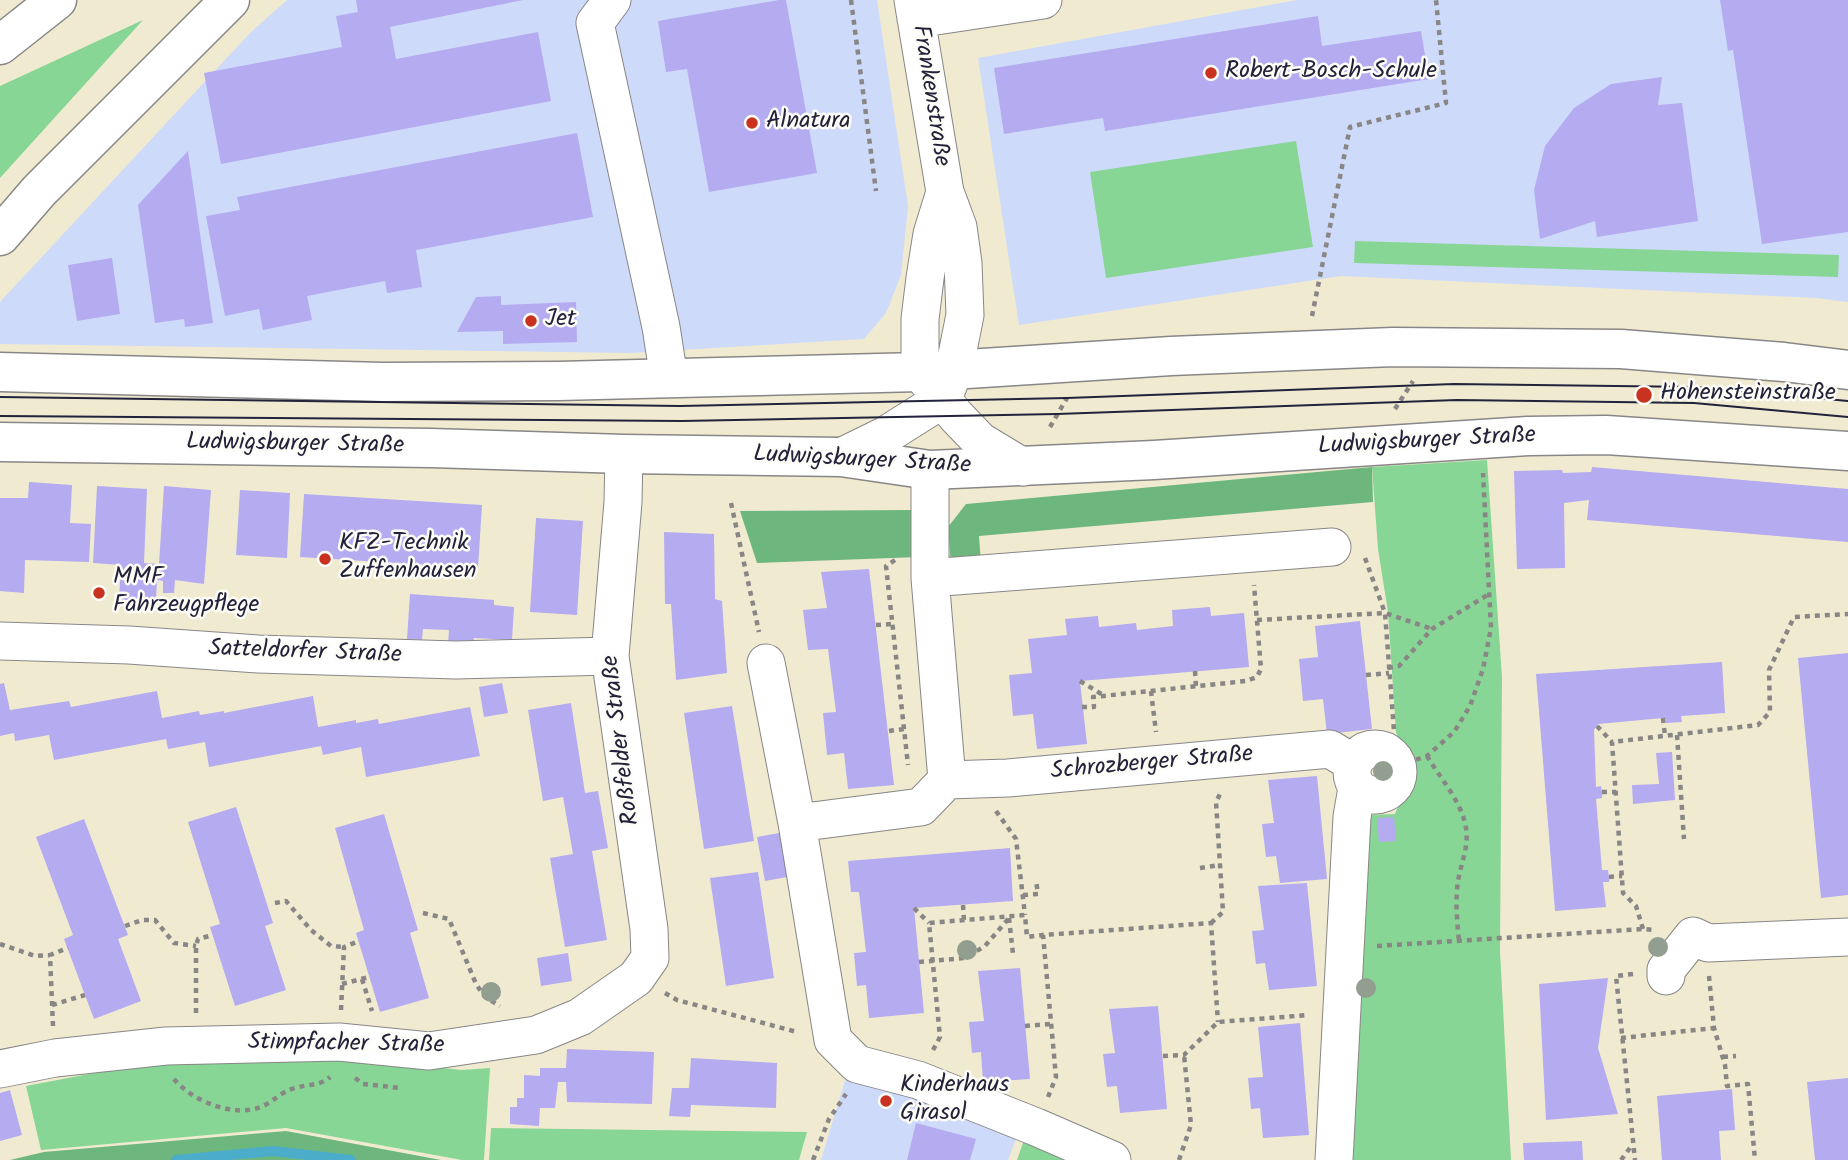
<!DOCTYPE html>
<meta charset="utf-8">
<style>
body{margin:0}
canvas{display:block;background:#f0ead1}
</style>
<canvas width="1848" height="1160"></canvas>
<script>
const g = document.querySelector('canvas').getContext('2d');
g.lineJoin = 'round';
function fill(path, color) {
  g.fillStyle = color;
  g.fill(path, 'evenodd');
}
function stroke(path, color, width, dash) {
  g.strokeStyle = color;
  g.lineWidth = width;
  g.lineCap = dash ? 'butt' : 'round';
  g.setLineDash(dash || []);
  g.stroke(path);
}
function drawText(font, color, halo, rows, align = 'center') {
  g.font = font + ' Kalam,sans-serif';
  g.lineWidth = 5;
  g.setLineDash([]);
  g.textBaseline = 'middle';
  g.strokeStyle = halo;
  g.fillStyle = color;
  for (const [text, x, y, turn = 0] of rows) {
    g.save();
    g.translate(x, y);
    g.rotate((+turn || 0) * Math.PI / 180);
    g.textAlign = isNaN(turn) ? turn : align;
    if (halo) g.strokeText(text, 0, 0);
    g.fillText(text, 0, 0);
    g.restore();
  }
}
const built = new Path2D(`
 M287 0H877L908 206 901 275 886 313 864 339 630 353 0 344V302L250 33Z
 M1297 0H1848V302L1816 298 1341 276 1019 325 978 58Z
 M848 1071 1019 1130 1008 1160H821Z`);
const green = new Path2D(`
 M143 20 0 178V86Z
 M1296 141 1313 247 1106 278 1090 172Z
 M1355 241 1839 255 1838 277 1354 263Z
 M1487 460 1502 677 1500 951 1511 1160H1327L1345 816 1395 814 1410 776 1396 732 1388 612 1378 549 1372 467Z
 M340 1057 462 1070 490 1068 484 1160H462L286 1128 41 1150 26 1086 168 1059Z
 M491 1128 807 1132 799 1160H489Z
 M1025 1137 1089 1160H1017Z`);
const forest = new Path2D(`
 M1372 467 1373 502 979 536 981 563 951 565 948 527 966 504Z
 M916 510 918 557 757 563 740 511Z
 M286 1131 441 1160H10L44 1152Z`);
const stream = new Path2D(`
 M176 1160 273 1151 351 1160`);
const building = new Path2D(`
 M356 0H523L390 27 396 59 538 32 551 101 221 164 204 73 342 47 336 16 358 12Z
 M779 0H786L817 173 709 192 687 69 666 72 658 21Z
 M1720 0H1848V232L1762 244 1733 50 1728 51Z
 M1318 16 1322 46 1421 31 1429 79 1105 131 1103 118 1004 134 994 68Z
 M1662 77 1658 105 1682 103 1698 221 1597 237 1595 221 1540 239 1534 190 1545 146 1574 108 1611 84Z
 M577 133 593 217 416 250 422 287 387 293 385 281 307 296 312 320 263 330 259 309 225 316 206 216 240 210 237 197Z
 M188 151 213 323 185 327 184 319 155 323 138 205Z
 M112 258 120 314 77 321 68 265Z
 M501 296V305L576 302 577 342 503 344V331L457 332 476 297Z
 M1592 467 1848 489V542L1587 520 1589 500 1564 503 1565 568 1517 569 1514 471 1562 470 1563 473 1591 472Z
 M29 482 72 485 70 523 91 524 89 562 25 560 24 593 0 591V498H28Z
 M97 486 147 489 144 563 159 564 164 486 211 490 204 584 175 580 174 593H163V581L157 580 156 600H119L121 565 93 563Z
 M240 490 290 493 287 558 236 555Z
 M304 494 482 505 478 568 300 557Z
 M536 518 583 521 577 615 530 612Z
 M664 532 714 534 715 599 722 601 727 673 676 680 671 604H665Z
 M869 569 894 785 848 789 844 753 827 755 823 713 836 712 828 649 808 650 803 610 827 608 821 572Z
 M410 594 494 600V605L514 607 512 640 474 638 473 646 448 644 449 630 423 629 422 640 407 639Z
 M1210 607 1211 616 1244 613 1249 667 1080 681 1087 744 1037 749 1033 714 1013 716 1009 675 1032 673 1028 639 1067 635 1065 619 1098 616 1099 627 1136 623 1137 630 1173 626 1172 610Z
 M1360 621 1372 729 1327 734 1323 699 1303 701 1299 659 1318 657 1315 626Z
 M1848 653V895L1821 898 1798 658Z
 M1722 662 1725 713 1681 716 1682 722 1666 723V719L1663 718 1598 724 1594 730 1596 787 1601 786 1602 792V798L1596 799 1602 870H1608L1609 877V882H1603L1606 907 1555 911 1536 674Z
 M4 683 10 710 69 701 71 707 157 691 162 718 199 711 200 715 224 711V713L313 696 318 727 356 720V723L378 719 379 724 470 707 480 756 366 777 361 747 323 755 321 746 209 767 205 742 168 749 166 739 54 760 49 735 15 741 14 733 0 736V684Z
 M502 683 508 713 484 717 479 687Z
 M571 703 585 793 598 791 608 848 592 851 607 940 565 947 550 858 573 854 563 797 543 801 528 710Z
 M732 706 754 841 704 849 684 713Z
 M1672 752 1675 800 1633 804 1632 785 1659 784 1656 753Z
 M1317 776 1327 879 1280 883 1276 856 1266 857 1262 824 1274 823 1268 780Z
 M236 807 273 923 265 926 286 990 235 1006 210 927 220 924 188 822Z
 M384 814 418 930 410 933 429 998 380 1012 356 933 364 930 335 828Z
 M1394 817 1396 841 1379 842 1377 818Z
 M84 819 128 935 118 939 141 1001 94 1019 64 939 73 935 36 837Z
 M790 831 798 875 765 881 757 837Z
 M1010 848 1013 901 914 908 924 1013 869 1018 866 985 857 986 854 953 866 952 859 892H851L848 861Z
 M758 872 774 978 726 986 710 878Z
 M1307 883 1317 986 1269 990 1265 963 1256 964 1252 931 1264 930 1258 886Z
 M568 953 572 981 541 986 537 958Z
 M1020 968 1030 1079 983 1082 981 1052 972 1053 969 1022 984 1021 978 971Z
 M1608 978 1598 1048 1618 1114 1546 1120 1539 984Z
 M1158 1006 1167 1109 1120 1113 1117 1086 1107 1087 1103 1054 1115 1053 1109 1009Z
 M1300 1023 1309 1135 1263 1138 1260 1108 1251 1109 1248 1078 1263 1077 1258 1027Z
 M567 1049 654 1052 652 1104 567 1102 566 1082H558L555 1108H540L539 1126 510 1124V1107H517V1098H524V1075L540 1076V1068H566Z
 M691 1058 777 1063 776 1108 691 1105 690 1117 669 1116 672 1088H689Z
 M1848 1078V1160H1815L1807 1082Z
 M1732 1089 1735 1130 1719 1131 1721 1160H1662L1657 1096Z
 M10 1090 22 1135 0 1141V1093Z
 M916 1123 976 1139 970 1160H907Z
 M1582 1141 1583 1160H1524L1523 1143Z`);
const path = new Path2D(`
 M851 0 876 191
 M1312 316 1350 127 1446 103 1436 0
 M1395 409 1413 381
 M1050 427 1067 398
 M731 503 759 632
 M1365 558 1385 613 1394 731 1385 750
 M895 560 886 566 908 765
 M1257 620 1385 613 1432 629
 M876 625 893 624
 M1388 668 1399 666 1432 629 1489 594
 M1195 671 1196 687
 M1366 675 1389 673
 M1080 681 1103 695
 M1151 691 1156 732
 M1082 707H1094L1093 697 1246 681 1257 677 1261 669 1254 585
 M1663 718 1665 736
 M1597 726 1612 742
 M889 731 904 729
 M1677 735 1684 839
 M1427 756C1440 778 1462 802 1466 828 1469 847 1461 863 1458 881 1455 901 1457 921 1459 941
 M1397 766 1427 756 1454 732 1470 706 1483 669 1491 628 1483 473
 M1602 792H1616
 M996 811 1016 839 1025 915
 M1200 868 1220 865
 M1609 877 1622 876
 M1023 895 1038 894 1036 880
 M275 903 286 901 311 930 331 946 344 947
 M963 905 964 921
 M914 908 929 923
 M423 913 449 919 476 984 485 997 500 1006
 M1009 918 1013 954
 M1211 923 1223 912 1216 802 1220 794
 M125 926 142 920H155L174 943 196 946
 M1643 929 1636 906 1623 893 1612 742 1758 725 1770 712 1769 670 1794 617 1848 614
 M0 944 35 956 50 955
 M1377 946 1643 929 1655 930
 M919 962 965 958 985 946 1009 918
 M1633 974 1616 976 1635 1160
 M1709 976 1714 1028 1725 1065 1727 1086 1748 1084 1755 1160
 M362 979 372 1011
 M342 984 369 977
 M665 993 677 1000 797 1032
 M52 1005 85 995
 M341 1010 344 947 359 941
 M196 1013V946L198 939 213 935
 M53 1026 50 955 68 948
 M1025 1026 1051 1024
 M1621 1038 1714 1028
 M933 1050 940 1037 929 923 1025 915 1027 937 1043 935
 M1163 1056 1184 1055 1218 1022 1309 1015
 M1723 1057 1736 1056
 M355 1078 363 1084 401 1088
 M174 1079C192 1101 235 1119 263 1106 274 1101 282 1091 295 1088 308 1084 320 1086 330 1077
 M1048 1097 1056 1077 1043 935 1211 923 1218 1022
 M813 1160 829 1119 846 1094
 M1179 1160 1191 1125 1184 1055
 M1621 1160 1633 1144`);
const minor = new Path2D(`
 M612 0 595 23 661 327 669 378
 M916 19 1043 0
 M945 192 932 234 925 278 920 319V372L956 416 980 441 1023 467
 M841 457 886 435 943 399 954 370 965 315 963 263 958 227 945 192 913 0
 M930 470V578L947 780
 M930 578 1332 547
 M0 641 129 645 258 654 456 660 610 656
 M766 663 797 823 833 1040 857 1064 918 1080 1036 1127 1112 1160
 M1352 772a23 23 0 1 1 46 0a23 23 0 1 1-46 0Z
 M797 823 921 807 947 780 1008 778 1330 749 1353 763
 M1666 976V970L1693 936 1708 943 1848 937
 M0 1069 55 1058 166 1046 339 1042 429 1051 536 1035 580 1017 636 978 650 958 649 929 610 656 623 502 624 454
 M1334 1160 1352 817 1357 788`);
const major = new Path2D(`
 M0 372 383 382 558 381 920 372 1171 356 1393 347 1621 349 1784 362 1848 370
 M0 442 431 448 624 454 841 457 930 470 1154 460 1528 436 1606 435 1848 451`);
const highway = new Path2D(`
 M0 45 57 0
 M0 236 39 191 230 0`);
const tram = new Path2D(`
 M0 397 680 406 1067 398 1454 384 1696 387 1848 401
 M0 416 682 421 1057 414 1457 400 1694 403 1848 417`);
const trees = [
 [1383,771],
 [1658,947],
 [967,950],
 [1366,988],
 [491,992]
];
const markers = [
 [1211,73,7,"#c8321e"],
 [752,123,7,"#c8321e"],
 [531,321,7,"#c8321e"],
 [1644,395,9,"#c8321e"],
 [325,559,7,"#c8321e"],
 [99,593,7,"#c8321e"],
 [886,1101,7,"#c8321e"]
];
const poiNames = [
 ["Robert-Bosch-Schule",1225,73],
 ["Alnatura",766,123],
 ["Jet",545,321],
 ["Hohensteinstraße",1660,395],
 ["KFZ-Technik",339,545],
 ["Zuffenhausen",339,573],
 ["MMF",113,579],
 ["Fahrzeugpflege",113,607],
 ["Kinderhaus",900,1087],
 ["Girasol",900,1115]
];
const streetNames = [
 ["Frankenstraße",929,96,81],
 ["Ludwigsburger Straße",1427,443,-3],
 ["Ludwigsburger Straße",295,446,1],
 ["Ludwigsburger Straße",862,462,3],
 ["Satteldorfer Straße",305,654,2],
 ["Roßfelder Straße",623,740,-97],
 ["Schrozberger Straße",1152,765,-5],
 ["Stimpfacher Straße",346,1046,1]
];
fill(built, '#cedafa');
fill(green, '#87d695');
fill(forest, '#6db77e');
stroke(stream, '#4badca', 10);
fill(building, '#b5abf1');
stroke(minor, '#898686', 39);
stroke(major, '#898686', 41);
stroke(highway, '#898686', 41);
stroke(path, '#898686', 4.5, [5, 5]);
stroke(minor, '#fff', 37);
stroke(major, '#fff', 38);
stroke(highway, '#fff', 38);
stroke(tram, '#22223b', 2);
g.fillStyle = '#929f90';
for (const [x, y] of trees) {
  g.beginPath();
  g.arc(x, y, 10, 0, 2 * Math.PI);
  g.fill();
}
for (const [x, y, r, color] of markers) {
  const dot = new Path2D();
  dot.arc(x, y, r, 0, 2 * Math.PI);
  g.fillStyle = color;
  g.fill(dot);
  stroke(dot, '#fdfcf7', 2.5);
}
drawText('24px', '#22223b', '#fdfcf7', poiNames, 'left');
drawText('24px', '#22223b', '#fdfcf7', streetNames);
</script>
